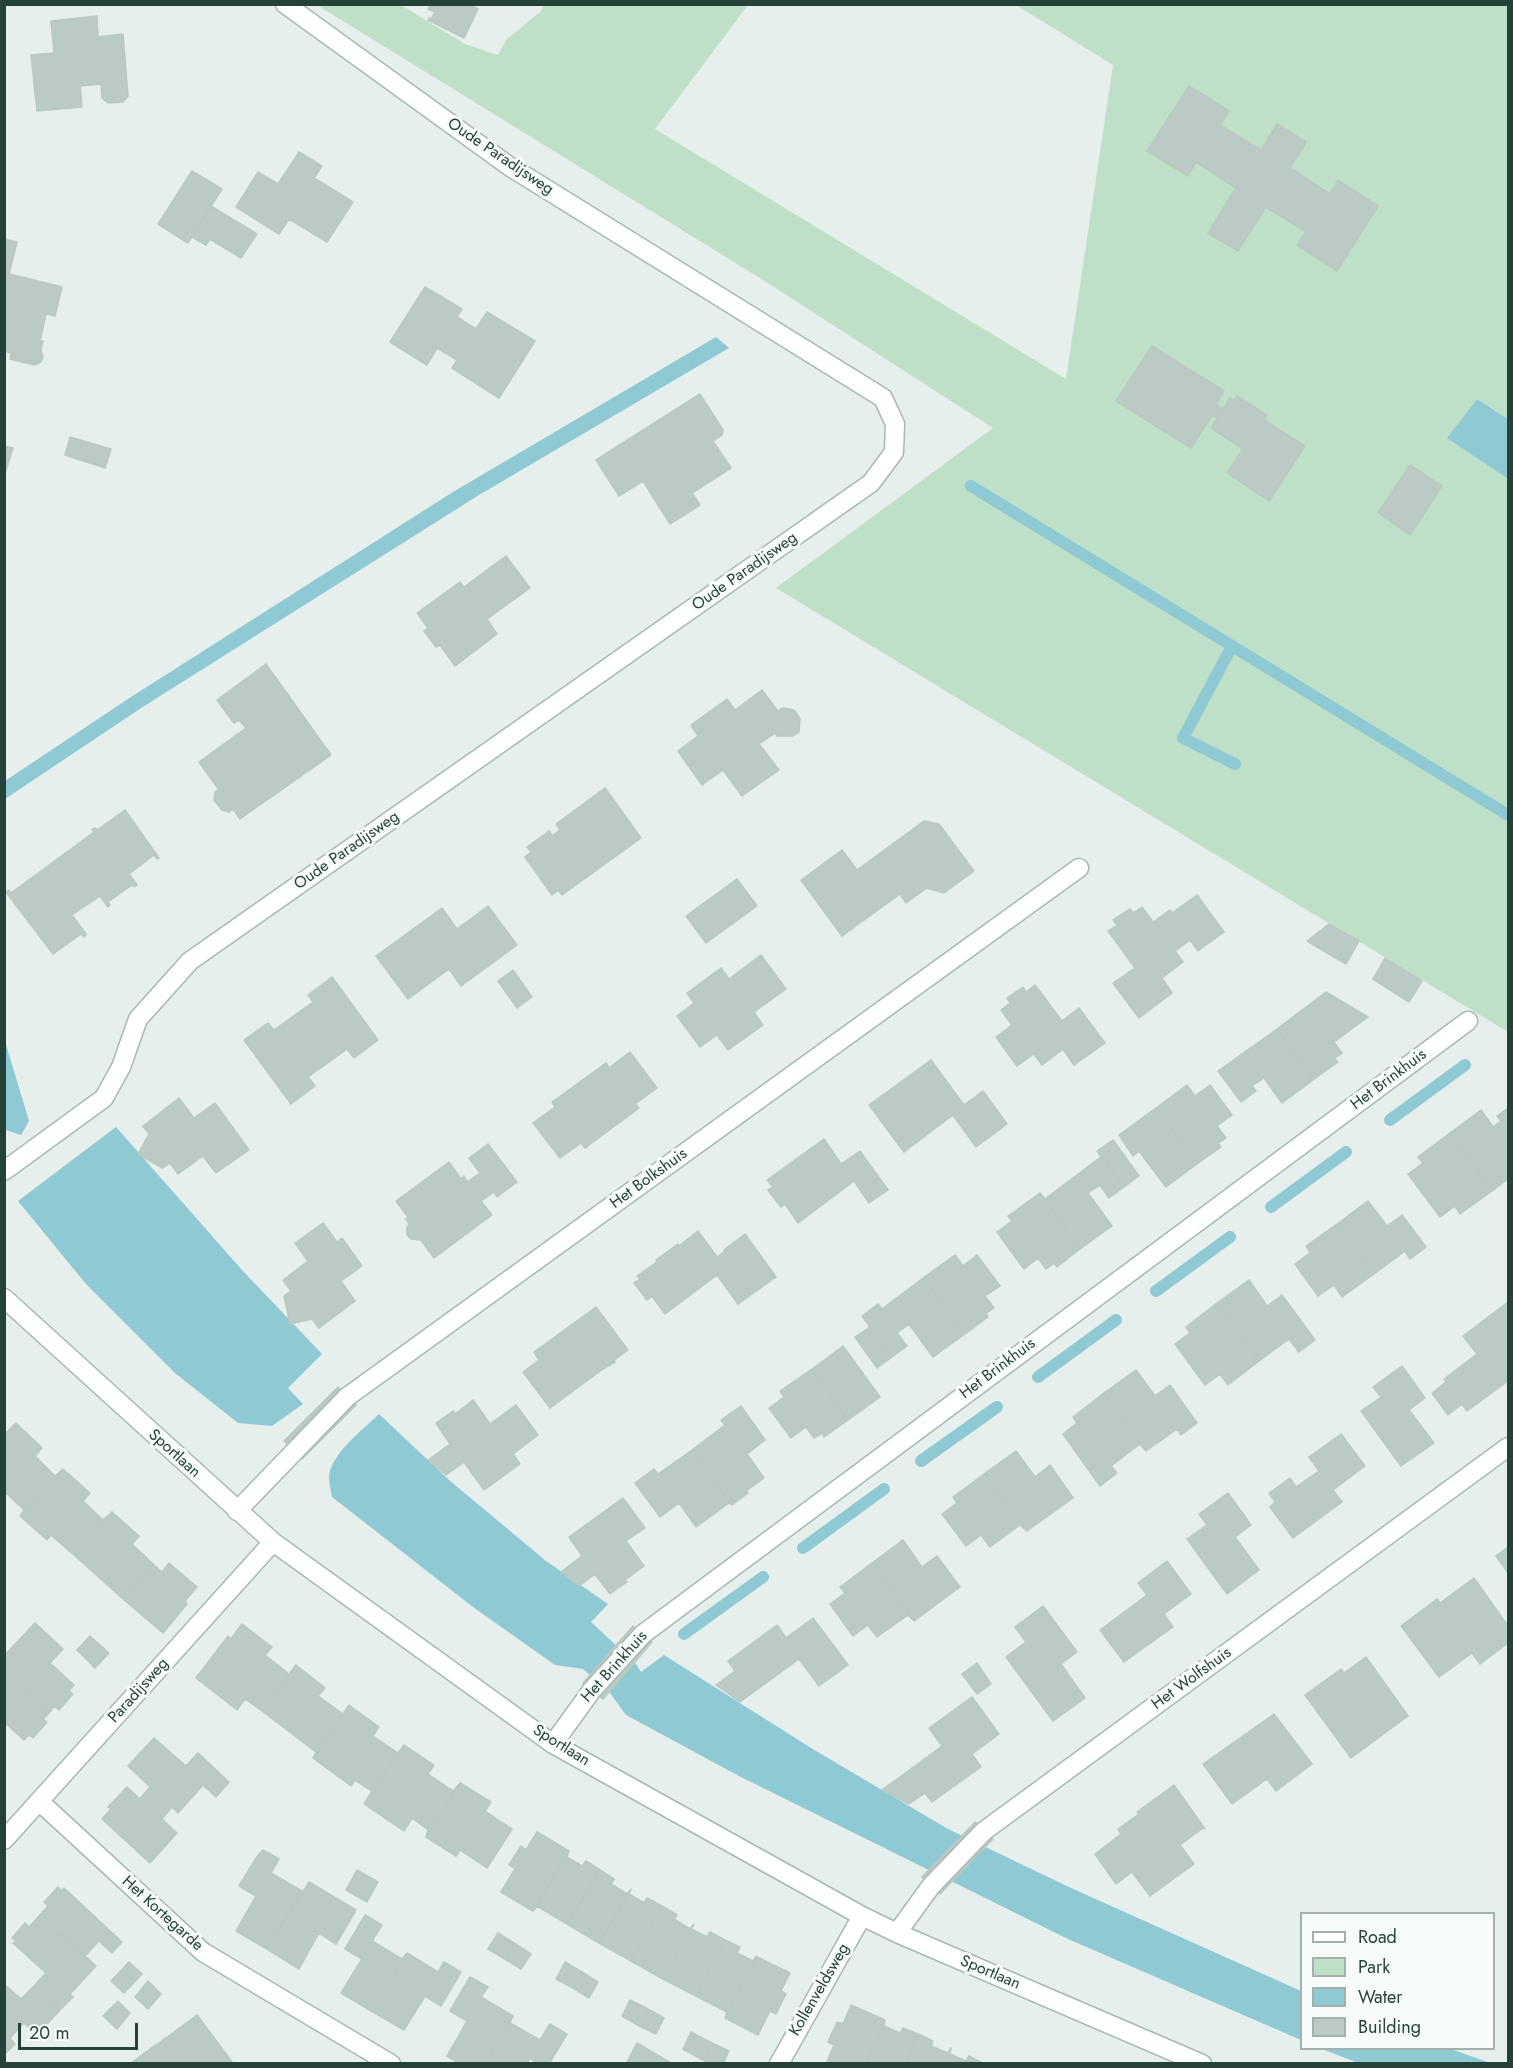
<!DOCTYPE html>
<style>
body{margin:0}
#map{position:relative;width:1513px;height:2068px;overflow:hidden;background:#e6efeb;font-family:Jost,sans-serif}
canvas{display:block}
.frame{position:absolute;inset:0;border:6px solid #24423a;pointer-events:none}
.legend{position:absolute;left:1300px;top:1912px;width:195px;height:138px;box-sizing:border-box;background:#f7fbf9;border:2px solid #a3b1ad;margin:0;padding:8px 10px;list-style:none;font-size:18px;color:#24423a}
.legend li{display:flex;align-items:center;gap:12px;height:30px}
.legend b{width:30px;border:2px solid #a3b1ad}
.scale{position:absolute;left:18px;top:2023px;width:120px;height:27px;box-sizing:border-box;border:3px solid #24423a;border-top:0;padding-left:8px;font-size:18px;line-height:21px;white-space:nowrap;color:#24423a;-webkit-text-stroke:4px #f7fbf9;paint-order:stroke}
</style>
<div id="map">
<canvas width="1513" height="2068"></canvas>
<div class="frame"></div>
<ul class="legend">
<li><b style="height:8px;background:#fff"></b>Road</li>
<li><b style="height:16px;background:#bfe0c8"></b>Park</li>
<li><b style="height:16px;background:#8ec9d4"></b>Water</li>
<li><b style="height:16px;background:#bbcac4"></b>Building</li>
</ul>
<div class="scale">20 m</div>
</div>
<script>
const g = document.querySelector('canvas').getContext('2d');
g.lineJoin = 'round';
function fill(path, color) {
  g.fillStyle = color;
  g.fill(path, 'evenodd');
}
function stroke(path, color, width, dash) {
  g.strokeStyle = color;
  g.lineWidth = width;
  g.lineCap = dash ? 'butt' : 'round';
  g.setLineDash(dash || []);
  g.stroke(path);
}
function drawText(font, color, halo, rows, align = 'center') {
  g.font = font + ' Jost,sans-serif';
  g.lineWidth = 6;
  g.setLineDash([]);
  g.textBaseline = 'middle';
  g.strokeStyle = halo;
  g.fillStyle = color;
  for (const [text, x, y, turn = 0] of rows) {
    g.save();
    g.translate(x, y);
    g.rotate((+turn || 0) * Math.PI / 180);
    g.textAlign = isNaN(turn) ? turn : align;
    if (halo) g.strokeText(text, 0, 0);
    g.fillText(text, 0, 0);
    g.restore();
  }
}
const green = new Path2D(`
 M317 5H401L465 44 498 55 506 40 540 12 544 5H748L655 129 1066 379 1113 65 1016 5H1508V419L1477 399 1448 438 1508 479V1032L776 588 993 428 763 280Z`);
const water = new Path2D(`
 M716 337 729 348 479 495 141 708 5 799V781L131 697 453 492Z
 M1477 399 1508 419V479L1447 438Z
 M4 1038 29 1121 21 1135 6 1130 5 1125Z
 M116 1127 242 1270 322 1354 288 1388 303 1404 272 1426 238 1423 175 1373 86 1284 18 1201Z
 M379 1414 449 1480 546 1561 608 1604 591 1622 636 1664 641 1672 664 1655 811 1748 948 1829 1071 1888 1301 1991V2040L1068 1939 739 1776 626 1715 610 1693 583 1669 555 1665 473 1607 332 1497C331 1491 329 1484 329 1478 329 1455 364 1429 379 1414Z
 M1322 2049H1451L1490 2063H1358Z`);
const stream = new Path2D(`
 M971 486 1508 815
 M1232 646 1183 738 1235 764
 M1390 1120 1465 1065
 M1271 1207 1346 1152
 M1156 1291 1230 1237
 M1038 1377 1116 1320
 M921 1461 997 1407
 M803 1548 884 1489
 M684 1634 763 1577`);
const building = new Path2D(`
 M431 4H468L478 9 464 38 428 20 429 18 431 19 435 12 428 9Z
 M97 16 98 37 123 34 128 96 123 102 108 103 102 98 101 84 80 86 82 107 37 111 31 55 54 53 51 21Z
 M1189 86 1229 111 1220 125 1261 150 1277 124 1306 142 1290 168 1330 194 1338 180 1378 206 1337 271 1297 245 1306 232 1266 207 1238 251 1208 233 1236 188 1196 162 1188 176 1147 151Z
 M299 152 322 166 314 178 353 202 327 242 289 219 279 234 236 207 258 172 278 184Z
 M192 171 222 189 188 243 158 224Z
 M211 206 257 234 241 258 210 239 206 245 192 237Z
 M4 239 17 242 9 274 62 287 55 316 46 314 40 341H43L41 350 43 357 41 362 35 365 10 359 11 353 4 351Z
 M425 287 462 309 457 317 476 329 487 312 535 341 499 398 452 368 457 360 437 348 427 365 390 342Z
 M1152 346 1224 391 1216 405 1223 409 1217 418 1212 415 1191 448 1116 401Z
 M700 394 723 430 722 435 713 441 731 468 692 493 700 505 670 524 643 481 619 496 596 460Z
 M1237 396 1267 415 1264 420 1305 446 1269 501 1227 473 1243 449 1211 428 1230 398 1234 401Z
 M70 437 111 449 105 468 65 455Z
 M4 446 13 448 4 476Z
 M1410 465 1442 486 1410 535 1378 513Z
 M506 556 530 588 487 619 497 634 455 666 440 645 436 647 424 631 428 628 417 613 460 582 464 587Z
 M266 664 331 755 240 819 233 809 229 812 222 810 214 800 215 792 219 790 199 762 246 728 239 720 234 723 217 700Z
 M762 690 778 711 782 708 790 709 795 711 800 719 799 732 793 736H777L775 733 759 744 779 770 742 796 723 770 702 785 678 751 698 736 691 725 727 699 735 710Z
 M605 788 641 838 562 895 558 890 552 895 525 857 531 852 527 847 549 831 552 836 560 830 556 824Z
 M125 810 159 858 157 859 154 855 129 874 137 885 134 887 132 885 108 902 110 905 108 907 100 896 72 915 86 934 84 937 81 934 53 954 6 892 9 890 11 893 94 832 92 829 95 828 97 830Z
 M924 821 939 824 974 871 944 893 927 888 906 903 900 894 842 936 801 880 842 850 857 870Z
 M737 879 757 906 706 943 686 916Z
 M1197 895 1224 932 1198 951 1190 940 1175 951 1183 962 1162 978 1172 993 1139 1018 1113 983 1135 968 1108 931 1117 925 1113 920 1130 909 1133 913 1142 907 1153 922 1170 910 1172 913Z
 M488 906 517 945 461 986 449 969 408 999 376 956 442 908 457 929Z
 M1329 924 1359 941 1346 964 1307 941Z
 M761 955 786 989 754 1012 763 1025 728 1050 717 1035 700 1047 677 1016 694 1003 687 993 721 968 729 979Z
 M1385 958 1422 981 1409 1002 1373 979Z
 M513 970 532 997 517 1008 498 981Z
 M332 977 378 1040 354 1058 347 1049 308 1077 315 1086 291 1104 244 1040 268 1023 274 1030 313 1002 308 995Z
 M1035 985 1062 1021 1079 1008 1105 1043 1074 1065 1063 1049 1042 1065 1034 1054 1017 1066 996 1037 1012 1025 1001 1010 1010 1003 1007 998 1023 987 1026 992Z
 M1326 992 1368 1017 1334 1042 1342 1053 1334 1058 1338 1062 1313 1080 1277 1029Z
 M1277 1029 1313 1080 1282 1103 1264 1078 1252 1086 1256 1091 1241 1102 1218 1071Z
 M630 1052 657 1088 635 1104 639 1108 585 1148 581 1143 560 1158 533 1123 555 1107 552 1102 606 1063 609 1068Z
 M931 1060 964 1105 983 1091 1007 1124 976 1147 953 1115 904 1152 869 1105Z
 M1187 1085 1195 1096 1210 1085 1232 1115 1217 1126 1226 1138 1218 1143 1221 1147 1197 1164 1156 1108Z
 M179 1098 194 1118 215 1103 249 1150 216 1173 203 1156 178 1174 170 1163 162 1168 138 1154 149 1134 143 1126Z
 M1156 1108 1197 1164 1166 1187 1139 1151 1133 1156 1119 1135Z
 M1508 1108V1179L1492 1191 1450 1133 1481 1110 1493 1127 1501 1121 1497 1116Z
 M1450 1133 1492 1191 1460 1214 1455 1206 1440 1217 1408 1174 1423 1163 1418 1157Z
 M824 1139 841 1164 860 1151 888 1190 869 1203 854 1181 798 1223 785 1204 781 1207 768 1190 773 1187 767 1180Z
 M1113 1140 1139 1176 1124 1187 1097 1151Z
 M488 1144 517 1182 497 1197 494 1192 481 1201 492 1215 434 1258 421 1240 411 1239 407 1235V1228L409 1224 406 1219 408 1217 396 1201 449 1162 461 1179 464 1176 467 1182 480 1173 469 1158Z
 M1102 1156 1124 1187 1109 1198 1100 1185 1088 1193 1112 1226 1080 1249 1040 1193 1045 1199Z
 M1040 1193 1080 1249 1057 1267 1054 1263 1046 1269 1038 1258 1024 1269 997 1232 1012 1221 1008 1216Z
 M1368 1201 1387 1226 1402 1215 1426 1247 1410 1259 1405 1251 1374 1274 1337 1224Z
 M323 1223 337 1242 342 1238 362 1266 341 1281 355 1301 319 1328 312 1319 290 1324 284 1296 291 1291 283 1280 308 1261 295 1243Z
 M1337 1224 1374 1274 1342 1297 1334 1285 1318 1296 1295 1264 1310 1253 1306 1246Z
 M698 1231 717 1257 725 1251 724 1250 745 1234 776 1277 738 1304 717 1275 665 1314 652 1296 647 1300 634 1283 640 1279 637 1276 657 1262 656 1260 678 1244 679 1246Z
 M955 1255 963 1266 977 1255 1000 1286 985 1296 994 1308 986 1313 988 1317 965 1334 923 1278Z
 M923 1278 965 1334 933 1357 909 1324 897 1333 907 1346 892 1357 862 1316 878 1304 882 1309Z
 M1249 1280 1267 1306 1282 1295 1315 1340 1299 1352 1289 1339 1259 1361 1217 1303Z
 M1508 1302V1381L1467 1411 1462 1404 1448 1415 1432 1393 1446 1382 1444 1379 1477 1354 1463 1336Z
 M1217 1303 1259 1361 1228 1385 1220 1374 1205 1385 1175 1344 1190 1333 1186 1327Z
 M596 1307 628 1350 614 1360 615 1362 603 1369 550 1408 523 1372 539 1360 534 1352Z
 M870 1327 892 1357 877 1368 855 1337Z
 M843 1346 880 1397 848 1420 812 1369Z
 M1402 1366 1425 1398 1409 1410 1434 1443 1401 1466 1361 1411 1381 1397 1373 1387Z
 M812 1369 848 1420 824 1437 822 1433 814 1438 806 1427 791 1438 769 1408 784 1397 780 1391Z
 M1136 1370 1155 1396 1170 1385 1197 1423 1181 1435 1177 1429 1146 1451 1104 1393Z
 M338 1387 356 1405 302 1459 284 1441Z
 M1104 1393 1146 1451 1140 1444 1111 1466 1117 1473 1100 1486 1063 1434 1077 1423 1073 1417Z
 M473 1400 490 1424 516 1405 538 1435 513 1454 520 1464 484 1490 464 1462 446 1475 428 1460 450 1444 436 1423 453 1411 455 1414Z
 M741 1406 765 1440 747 1454 764 1478 746 1491 748 1493 732 1505 692 1450 725 1425 721 1420Z
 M16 1423 42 1448 35 1456 55 1476 63 1469 20 1516 24 1510 4 1491V1435Z
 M1341 1434 1365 1466 1333 1490 1342 1502 1293 1538 1270 1507 1275 1502 1269 1493 1290 1478 1296 1487 1319 1471 1309 1457Z
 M692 1450 732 1505 729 1503 696 1527 679 1503 660 1517 635 1483 654 1469 658 1474Z
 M1016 1451 1035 1477 1050 1465 1073 1498 1027 1531 984 1474Z
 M63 1469 90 1493 83 1501 103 1520 112 1512 74 1555 51 1535 47 1540 20 1516Z
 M984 1474 1027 1531 1020 1525 990 1547 981 1535 966 1546 942 1514 957 1503 953 1497Z
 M1228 1493 1251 1525 1235 1537 1259 1570 1227 1594 1187 1539 1207 1525 1199 1514Z
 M623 1498 645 1528 626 1541 644 1566 625 1580 627 1582 610 1594 595 1574 579 1586 561 1572 582 1556 569 1537Z
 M112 1512 139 1536 132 1544 154 1565 123 1599 74 1555Z
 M903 1540 922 1567 937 1556 960 1587 914 1621 872 1563Z
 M1508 1547V1573L1496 1556Z
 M1167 1561 1191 1594 1164 1614 1173 1627 1124 1662 1100 1630 1147 1595 1138 1583Z
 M169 1563 197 1587 185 1601 187 1604 163 1633 123 1599 154 1565 162 1572Z
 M872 1563 914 1621 908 1615 877 1637 868 1625 853 1636 830 1604 845 1593 840 1587Z
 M1474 1578 1508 1626V1643L1480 1664 1472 1653 1439 1677 1401 1626 1437 1599 1440 1603Z
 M1043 1606 1077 1652 1061 1664 1085 1698 1053 1721 1006 1657 1026 1642 1015 1627Z
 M813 1618 848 1665 819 1686 799 1659 740 1702 716 1685 735 1671 728 1661 777 1625 786 1638Z
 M35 1623 63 1649 50 1663 74 1685 69 1691 73 1694 59 1710 54 1706 49 1713 4 1672V1656Z
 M242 1624 272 1647 265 1655 289 1674 296 1665 262 1711 245 1699 237 1710 196 1678 228 1636 231 1639Z
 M633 1626 652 1642 603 1699 583 1683Z
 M90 1636 109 1653 95 1668 77 1650Z
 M1366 1657 1408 1716 1351 1758 1305 1695 1341 1669 1344 1673Z
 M977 1663 991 1684 977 1694 962 1674Z
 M296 1665 325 1688 318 1696 343 1714 349 1705 313 1758 316 1752 262 1711Z
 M4 1672 49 1713 43 1719 47 1722 33 1738 29 1735 24 1740 4 1722Z
 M972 1697 999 1734 972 1754 981 1767 932 1802 925 1793 909 1804 882 1790 942 1746 929 1728Z
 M349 1705 379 1727 373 1736 398 1753 404 1745 364 1804 372 1791 355 1780 351 1786 313 1758Z
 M1274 1714 1312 1764 1276 1791 1267 1779 1232 1804 1203 1764Z
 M154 1738 186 1766 198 1753 229 1782 216 1797 203 1785 178 1813 128 1766Z
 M404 1745 434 1765 428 1774 453 1791 460 1783 426 1837 428 1830 412 1818 404 1831 364 1804Z
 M460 1783 491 1802 485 1811 512 1829 487 1868 460 1850 456 1856 426 1837Z
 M1174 1785 1205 1829 1203 1828 1180 1845 1194 1864 1150 1896 1132 1872 1116 1884 1095 1854 1121 1834 1118 1829 1139 1814 1137 1812Z
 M127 1787 140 1799 150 1787 172 1807 162 1819 177 1833 150 1863 102 1819 111 1809 108 1807Z
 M975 1822 993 1839 940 1894 922 1877Z
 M537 1832 569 1851 533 1911 501 1892 515 1869 509 1865 521 1846 526 1850Z
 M263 1850 279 1859 271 1873 302 1891 267 1949 236 1931 256 1896 239 1886 258 1855Z
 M569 1851 567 1857 582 1866 586 1861 600 1870 567 1924 537 1906 533 1911Z
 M357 1870 378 1882 367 1902 346 1890Z
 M600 1870 614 1879 611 1884 627 1894 631 1889 599 1943 567 1924Z
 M309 1882 356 1910 336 1944 319 1933 299 1969 267 1949Z
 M58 1887 62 1891 64 1888 122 1942 112 1953 99 1941 85 1956 96 1966 39 1916 48 1906 44 1902Z
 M631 1889 629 1894 644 1903 647 1898 662 1906 631 1961 599 1943Z
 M662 1906 677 1915 674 1919 690 1929 694 1924 663 1979 631 1961Z
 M365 1915 382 1925 372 1941 402 1959 407 1953 373 2012 341 1993 362 1959 345 1949Z
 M39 1916 95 1967 70 1994 73 1997 60 2010 34 1986 46 1973 13 1943 16 1941 12 1938 25 1923 29 1927Z
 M694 1924 691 1929 707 1937 710 1932 725 1940 696 1996 663 1979Z
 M498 1933 514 1943 505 1959 488 1949Z
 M725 1940 740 1947 737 1953 753 1961 756 1956 757 1957 725 2018 727 2012 696 1996Z
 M514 1943 531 1954 521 1969 505 1959Z
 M407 1953 438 1972 444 1962 461 1972 441 2006 425 1996 404 2030 373 2012Z
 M757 1957 790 1973 781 1991 786 1994 776 2014 770 2011 758 2035 725 2018Z
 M129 1962 142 1974 124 1993 111 1981Z
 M565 1962 582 1972 573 1988 556 1979Z
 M582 1972 598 1982 589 1998 573 1988Z
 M470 1977 488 1987 481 1997 513 2016 485 2064H460L447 2056 467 2021 450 2011Z
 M148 1981 161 1994 148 2009 135 1997Z
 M4 1984 21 1999 34 1986 60 2010 37 2035 24 2023 10 2038 15 2044 4 2035Z
 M630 2000 648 2009 639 2026 622 2016Z
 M118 2001 130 2013 117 2029 103 2016Z
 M851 2005 885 2020 866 2064H826L834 2045 828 2042 837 2022 843 2024Z
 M648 2009 664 2018 656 2034 639 2026Z
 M197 2015 232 2062 230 2064H191L170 2035Z
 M513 2016 510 2023 540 2040 550 2024 567 2034 549 2064H538L530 2058 527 2064H485Z
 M885 2020 884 2026 900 2033 903 2028 918 2034 906 2064H866Z
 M691 2032 712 2043 703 2060 683 2049Z
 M918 2034 933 2041 931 2046 948 2053 951 2048 944 2064H906Z
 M4 2035 15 2044 4 2055Z
 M170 2035 191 2064H150L143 2054Z
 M637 2043 671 2063 626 2064Z
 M712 2043 729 2051 723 2064H711L703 2060Z
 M951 2048 950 2054 966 2061 969 2056 984 2064H944Z
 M143 2054 150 2064H130Z`);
const minor = new Path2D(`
 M4 1171 104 1098 121 1067 138 1019 190 961 871 483 894 452 895 424 883 398 509 166 285 4
 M4 1298 273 1542 553 1744 862 1916 897 1933 1202 2064
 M237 1511 347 1397 1079 868
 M553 1744 592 1690 643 1634 1468 1021
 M40 1802 203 1952 391 2064
 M4 1840 273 1542
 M897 1933 931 1886 984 1831 1508 1447
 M779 2064 862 1916`);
const streetNames = [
 ["Oude Paradijsweg",500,157,34],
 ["Oude Paradijsweg",745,572,-35],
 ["Oude Paradijsweg",347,851,-35],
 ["Het Brinkhuis",1389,1080,-37],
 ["Het Bolkshuis",649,1179,-36],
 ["Het Brinkhuis",998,1369,-37],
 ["Sportlaan",174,1454,42],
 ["Het Brinkhuis",615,1667,-48],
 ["Het Wolfshuis",1192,1679,-36],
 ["Paradijsweg",139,1691,-48],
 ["Sportlaan",561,1746,32],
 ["Het Kortegarde",162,1914,42],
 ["Sportlaan",990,1973,23],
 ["Kollenveldsweg",820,1990,-60]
];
fill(green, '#bfe0c8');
fill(water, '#8ec9d4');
stroke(stream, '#8ec9d4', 12);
fill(building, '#bbcac4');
stroke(building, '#b8c9c2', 1.5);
stroke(minor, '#a8b8b2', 21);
stroke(minor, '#fff', 18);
drawText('16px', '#24423a', '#f7fbf9', streetNames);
</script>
